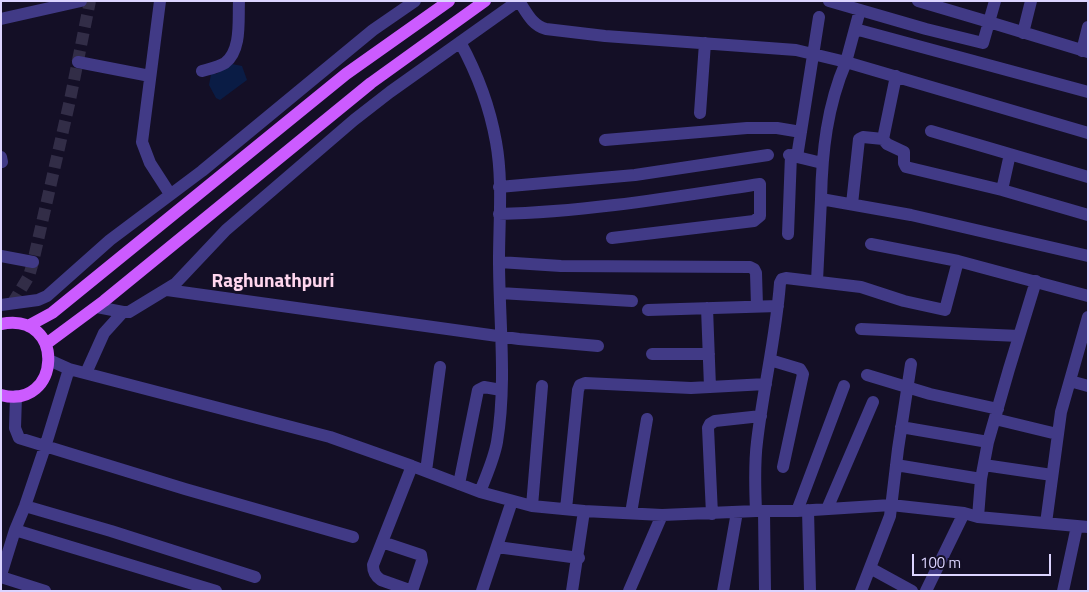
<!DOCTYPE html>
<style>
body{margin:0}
#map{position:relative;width:1089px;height:592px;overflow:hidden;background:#140f26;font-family:"Titillium Web",sans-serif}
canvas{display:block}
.frame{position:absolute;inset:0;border:2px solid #dcd4ff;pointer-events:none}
.scale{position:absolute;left:912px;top:554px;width:139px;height:22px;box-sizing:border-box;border:2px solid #dcd4ff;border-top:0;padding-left:6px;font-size:15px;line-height:18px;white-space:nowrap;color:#dcd4ff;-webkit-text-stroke:4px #140f26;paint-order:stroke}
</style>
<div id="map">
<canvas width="1089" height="592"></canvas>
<div class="frame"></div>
<div class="scale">100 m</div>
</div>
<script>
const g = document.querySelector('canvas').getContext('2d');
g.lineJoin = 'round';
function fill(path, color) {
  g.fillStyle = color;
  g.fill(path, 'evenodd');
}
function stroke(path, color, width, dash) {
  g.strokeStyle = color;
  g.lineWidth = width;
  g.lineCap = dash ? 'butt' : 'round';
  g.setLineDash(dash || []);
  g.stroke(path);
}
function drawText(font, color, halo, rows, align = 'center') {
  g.font = font + ' "Titillium Web",sans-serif';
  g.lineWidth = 5;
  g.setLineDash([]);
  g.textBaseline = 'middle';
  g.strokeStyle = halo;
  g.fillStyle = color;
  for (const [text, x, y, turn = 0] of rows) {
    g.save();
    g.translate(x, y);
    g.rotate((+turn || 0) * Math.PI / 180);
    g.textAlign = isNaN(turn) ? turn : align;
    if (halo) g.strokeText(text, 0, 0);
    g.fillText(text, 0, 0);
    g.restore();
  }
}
const water = new Path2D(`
 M232 64 242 66 247 80 220 100 216 98 209 85 211 74H216Z`);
const minorTunnel = new Path2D(`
 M12 304 29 276 33 262 70 100 90 1`);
const minor = new Path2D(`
 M160 1 142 142 150 163 170 194
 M519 1C527 13 532 25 546 29L605 36 796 50 846 62C827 106 822 152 821 199L911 215 1088 256
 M829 1 926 29 983 43 989 22 918 1
 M995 1 989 22 1088 52
 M860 10 846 62 1088 133
 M1 19 81 1
 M855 29 1088 92
 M1023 33 1031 1
 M460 42C477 73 490 108 496 142 503 180 499 221 499 260 499 320 507 382 497 442 494 459 486 476 480 492
 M1082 51 1088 27
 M78 62 150 76
 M202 71C209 69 219 67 225 63 242 50 238 20 239 1
 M896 76 883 139 887 144 904 152V163L906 167 1002 190 1088 215
 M700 113 705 43
 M931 131 1088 177
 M605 140 747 128H777L801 132
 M789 155 822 163
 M1 157 2 162
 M797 157 819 17
 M499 187 635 175 768 155
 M1002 190 1010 154
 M852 204 859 139 863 137 883 139
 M499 214C586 212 674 197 760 184V216L754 221 612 238
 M788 234 791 155
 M871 244 958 261 1088 296
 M1 256 33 262
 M499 262 561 266 750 267 754 269 756 273 757 306
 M817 281 821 199
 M167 290 519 339 598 346
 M500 293 632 301
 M1 305 38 300 47 296 110 240 202 171 373 30 415 1
 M97 307 123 312
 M707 308 710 387
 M648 310 778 306
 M861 329 1019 336
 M652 354H709
 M49 360 69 369 330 437 412 466 480 492 532 506 584 511 662 515 756 511H797L891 505 964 513 978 517 1088 527
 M770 360 800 369 803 374 783 467
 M86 373 104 333 123 312H129L175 284 226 230 354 120 390 92 518 1
 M867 375 930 394 998 409
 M1070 381 1088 386
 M16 396 15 428 19 438 185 489 353 537
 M995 419 1057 434
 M901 427 988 442
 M896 465 981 479
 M984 465 1052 475
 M426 471 440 367
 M459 484 478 390 484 387 501 390
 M25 506 111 531 255 577
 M532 506 542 386
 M566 509 578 390 580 385 585 383 691 388 766 384
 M827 509 873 402
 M808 510 810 591
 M756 511C755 488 754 465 757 442 763 389 776 337 780 283L782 279 786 278 861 287 904 301 945 310 958 261
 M764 511 765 591
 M797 511 844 386
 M631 513 647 419
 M712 514 708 428 710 424 715 421 761 416
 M978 517 981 479 988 442 1009 369 1036 281
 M1046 523 1061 412 1088 317
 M15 530 216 591
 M382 542 421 555 422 561 412 591 381 580C375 576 373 572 373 565L412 466
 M497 547 579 558
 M870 568 912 591
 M1 575 15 530 25 506 45 447 69 369
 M1 577 45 591
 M482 591 512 501
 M572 591 584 511
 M629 591 662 515
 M723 591 737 512
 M861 591 890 516 898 449 911 364
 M926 591 964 513
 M1063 591 1077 526`);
const major = new Path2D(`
 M1 324C67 311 61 411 1 395
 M28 326 52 313 346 74 449 1
 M46 344 104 301 371 83 485 1`);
const neighbourhoodNames = [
 ["Raghunathpuri",273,282]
];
fill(water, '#0a1c45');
stroke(minorTunnel, '#322d47', 12, [12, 6]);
stroke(minor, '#413a86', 12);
stroke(major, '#cc5bff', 12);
drawText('bold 19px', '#ffd6ee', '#140f26', neighbourhoodNames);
</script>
